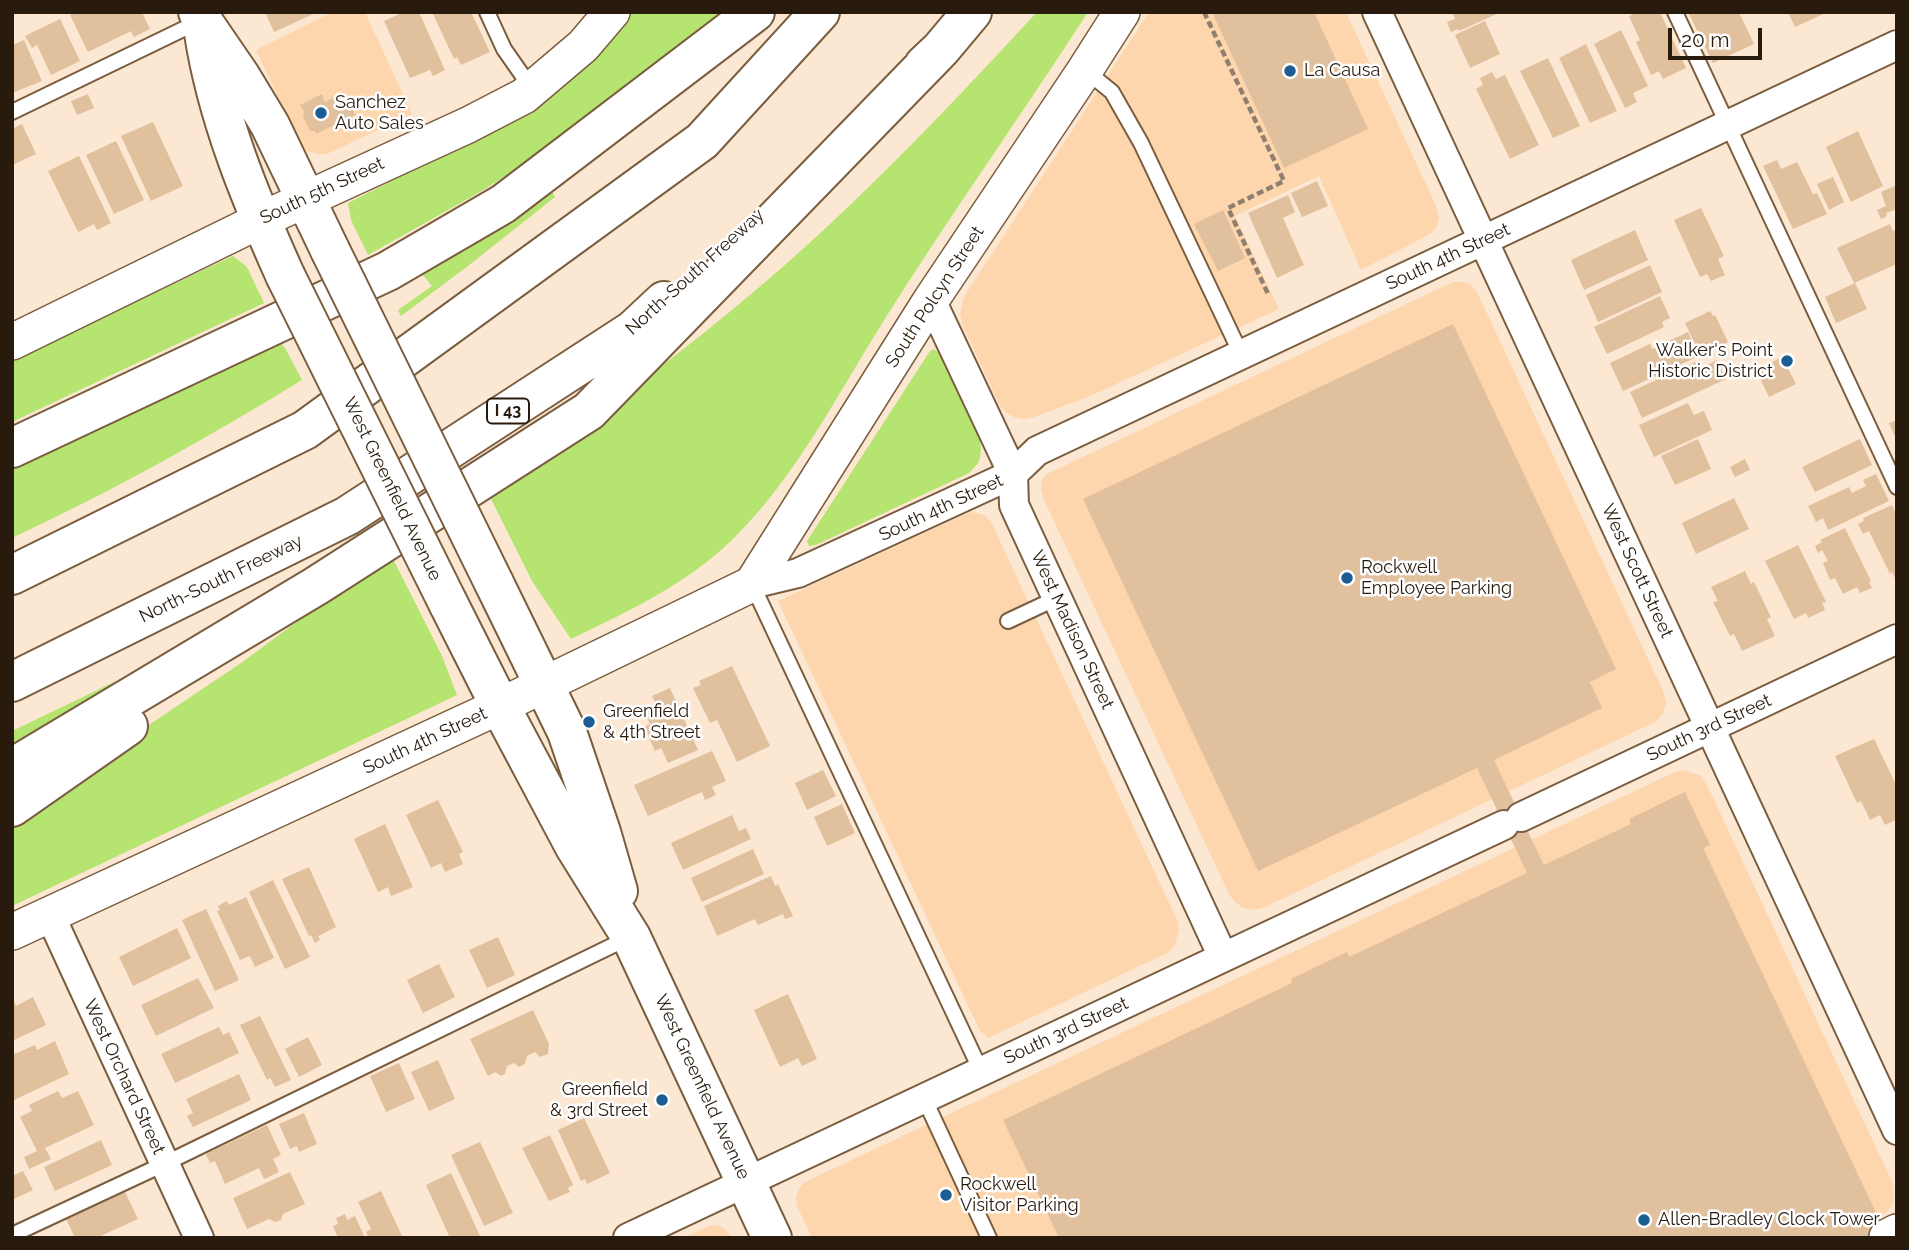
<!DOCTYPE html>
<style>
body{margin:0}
#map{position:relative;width:1909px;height:1250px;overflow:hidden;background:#fbe7d2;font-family:Raleway,sans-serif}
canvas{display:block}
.frame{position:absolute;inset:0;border:14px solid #281b0e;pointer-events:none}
.scale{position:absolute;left:1668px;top:28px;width:94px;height:32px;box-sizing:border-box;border:4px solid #281b0e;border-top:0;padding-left:9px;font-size:21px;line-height:24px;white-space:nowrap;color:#281b0e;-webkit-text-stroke:5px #fff;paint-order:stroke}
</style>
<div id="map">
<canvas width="1909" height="1250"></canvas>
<div class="frame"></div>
<div class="scale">20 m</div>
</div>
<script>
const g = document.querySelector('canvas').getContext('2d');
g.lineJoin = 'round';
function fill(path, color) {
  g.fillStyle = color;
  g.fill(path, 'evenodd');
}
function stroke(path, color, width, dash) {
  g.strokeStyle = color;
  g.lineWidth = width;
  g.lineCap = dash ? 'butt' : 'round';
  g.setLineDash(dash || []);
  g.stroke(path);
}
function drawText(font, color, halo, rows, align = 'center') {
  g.font = font + ' Raleway,sans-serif';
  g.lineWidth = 5;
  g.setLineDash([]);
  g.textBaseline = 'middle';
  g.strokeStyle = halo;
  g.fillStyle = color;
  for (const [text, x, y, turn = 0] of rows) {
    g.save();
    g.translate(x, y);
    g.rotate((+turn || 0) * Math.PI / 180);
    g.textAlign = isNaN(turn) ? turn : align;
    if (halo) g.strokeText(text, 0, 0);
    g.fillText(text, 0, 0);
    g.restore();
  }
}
const built = new Path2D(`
 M333 12H365L412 114 327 154H318L307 151 300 144 256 50Z
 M1149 12H1346L1436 206 1439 218 1436 228 1430 234 1361 270 1319 176 1235 216 1279 309 1088 397 1034 417 1024 419 1014 417 1007 413 1000 406 962 324 960 313 964 297Z
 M1453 282H1465L1471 285 1477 292 1663 691 1666 703 1663 713 1657 721 1263 908 1254 910 1244 908 1236 903 1230 896 1043 498 1041 489 1042 480 1047 474Z
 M970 512 984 515 991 522 1178 922 1179 930 1174 947 1167 953 988 1038 980 1031 778 601Z
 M1682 770 1700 775 1708 787 1893 1184 1894 1202 1887 1212 1874 1219 1790 1238H812L797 1206 796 1197 799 1189 805 1182 1673 773Z
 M716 1225 725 1229 732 1238H683L709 1226Z`);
const green = new Path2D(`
 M632 12H737L613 108 480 192 368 255 351 220 348 203 461 146 608 40Z
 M1037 12H1088C1022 114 951 214 886 317 839 392 796 477 733 539 687 584 629 611 571 639L532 581 488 493C584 424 681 355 770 278 865 196 952 104 1037 12Z
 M551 190 555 197 468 266 401 316 398 310 432 286 421 273Z
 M233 256 247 267 264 303 12 422V360Z
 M279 341 285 348 302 380C208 438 112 491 12 538V465Z
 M934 349 939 353 980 440C982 456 981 462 969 473L816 545 809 546 807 541 930 351Z
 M390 553 442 656 457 695 12 906V817L241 663Z
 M114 682 117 687 12 751V731Z`);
const building = new Path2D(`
 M75 12H142L150 29 134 37 131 31 88 52 70 15Z
 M265 12H318L274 32Z
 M404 12H419L445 70 433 76 430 70 410 78 384 21Z
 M432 12H471L490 52 461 65 457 57 454 59Z
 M1212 12H1314L1368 129 1284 168Z
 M1452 12H1501L1459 31 1458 29 1451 32 1447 22 1455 19Z
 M1637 12H1660L1686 68 1663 79 1659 71 1651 75 1636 42 1640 40 1629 16Z
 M1688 12H1739L1754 44 1713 63Z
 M1788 12H1828L1795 27Z
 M60 19 80 61 51 75 37 45 32 48 25 36Z
 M1485 21 1500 54 1470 68 1455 35Z
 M1621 30 1648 86 1633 93 1637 102 1625 108 1594 44Z
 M24 40 42 81 12 93V45Z
 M1586 44 1617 111 1590 123 1559 58Z
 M1548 58 1580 126 1553 138 1520 71Z
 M1492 72 1496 79 1505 75 1539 145 1510 159 1476 89 1483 85 1480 78Z
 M344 92 355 115 316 134 315 131H310L303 116 304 111 300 105 322 94 325 102Z
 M88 94 94 108 77 115 71 101Z
 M153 122 183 186 151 201 121 136Z
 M22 124 36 154 12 165V129Z
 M1858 131 1883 186 1851 202 1826 147Z
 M116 141 144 200 114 214 86 155Z
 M79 156 111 223 97 230 94 224 78 232 48 171Z
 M1777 160 1781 169 1797 162 1813 194 1817 193 1827 214 1793 229 1763 166Z
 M1833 177 1844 202 1829 210 1817 184Z
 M1317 181 1328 206 1302 217 1291 193Z
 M1897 185V209L1886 213 1887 216 1881 219 1877 210 1886 206 1881 192Z
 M1288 195 1295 212 1283 218 1304 265 1277 278 1248 213Z
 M1701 208 1724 256 1718 259 1725 275 1711 281 1707 274 1700 277 1674 220Z
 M1223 210 1245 258 1218 271 1194 224Z
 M1890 224 1893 231 1897 229V264L1854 283 1837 248Z
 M1635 230 1648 260 1584 290 1571 260Z
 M1650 265 1662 292 1598 322 1586 295Z
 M1855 283 1867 309 1836 323 1825 297Z
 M1660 296 1670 318 1662 322 1664 327 1607 354 1594 327Z
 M1710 311 1713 316 1715 315 1728 342 1714 349 1710 343 1698 350 1685 323Z
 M1453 324 1616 669 1590 682 1602 708 1494 760 1541 859 1544 865 1631 824 1629 819 1685 792 1710 845 1703 848 1888 1238H1059L1003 1120 1292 983 1291 979 1347 952 1349 957 1527 873 1477 768 1258 871 1083 499Z
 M1688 332 1699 356 1623 391 1610 363 1650 344 1652 349Z
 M1782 357 1796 384 1769 397 1756 370Z
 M1700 360 1703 367 1717 360 1726 379 1642 418 1630 392Z
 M1688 403 1694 415 1704 411 1712 430 1654 457 1639 425Z
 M1897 420V441L1889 423Z
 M1698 439 1711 469 1675 485 1661 456Z
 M1860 439 1872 465 1815 492 1802 467Z
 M1745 459 1750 470 1735 477 1730 467Z
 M1876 474 1889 501 1828 530 1823 518 1816 522 1808 506 1849 487 1852 493 1866 486 1863 480Z
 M1734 498 1749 529 1696 554 1682 523Z
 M1892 505 1897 516V582L1892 572 1890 574 1869 531 1863 534 1858 524 1864 521 1863 518Z
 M1845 528 1871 581 1869 582 1872 588 1860 593 1857 587 1843 594 1835 578 1830 580 1823 563 1828 561 1822 550 1818 553 1815 546 1822 542 1820 540Z
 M1798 545 1826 602 1822 603 1825 610 1808 618 1806 613 1794 619 1765 561Z
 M1745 571 1751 584 1754 582 1771 617 1767 619 1775 636 1742 651 1734 634 1730 636 1713 602 1718 601 1711 587Z
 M732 666 770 746 737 762 717 720 710 723 693 688 701 685 699 681Z
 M670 688 698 750 668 763 661 748 655 751 644 727 650 724 643 710 656 704 652 696Z
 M1874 739 1897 787V819L1885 825 1880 815 1870 820 1861 801 1857 803 1835 756Z
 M712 751 726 781 712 787 716 795 705 800 702 792 648 816 634 785Z
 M823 770 836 796 807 810 795 783Z
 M438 800 463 852 459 854 463 864 445 872 441 863 431 868 406 815Z
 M842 804 855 833 827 846 814 817Z
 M732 815 739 831 746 828 751 839 683 870 671 843Z
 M385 824 413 887 391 896 388 887 378 892 354 839Z
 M753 849 764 874 702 902 691 878Z
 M309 867 336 927 318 936 320 940 315 943 311 935 309 936 282 879Z
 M771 876 775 886 778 884 793 916 785 919 783 914 758 925 755 919 717 936 704 906Z
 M273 880 310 957 285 969 249 892Z
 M246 897 274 958 255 967 250 956 240 960 217 911 220 910 218 906 227 901 229 905Z
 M206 909 239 980 215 991 182 920Z
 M177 928 191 958 133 986 119 957Z
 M498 937 515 975 487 988 469 950Z
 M439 964 455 997 423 1013 407 980Z
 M198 978 214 1008 156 1036 141 1005Z
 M788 994 817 1059 802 1066 798 1058 780 1067 754 1010Z
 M33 997 46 1025 12 1041V998L16 1006Z
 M533 1010 549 1044 548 1054 540 1057 535 1052 527 1056 525 1064 519 1067 514 1063 507 1066 505 1074 501 1076 495 1072 488 1076 470 1039Z
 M260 1016 291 1080 275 1087 270 1078 267 1080 240 1025Z
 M219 1027 223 1035 229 1032 239 1053 175 1083 161 1054Z
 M308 1037 322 1065 299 1077 285 1049Z
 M55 1041 69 1074 12 1101V1055L35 1045 37 1050Z
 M438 1060 455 1099 429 1111 411 1072Z
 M399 1063 415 1099 386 1112 370 1076Z
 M239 1074 251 1100 193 1127 187 1116 193 1113 186 1099Z
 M58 1091 62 1098 78 1091 94 1125 45 1148 51 1159 29 1169 24 1157 37 1151 20 1117 32 1111 29 1105Z
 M304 1113 317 1144 299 1152 297 1146 290 1149 279 1124Z
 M584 1118 610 1173 587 1184 585 1179 581 1181 558 1130Z
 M267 1125 281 1155 273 1159 279 1172 264 1179 259 1168 225 1184 215 1161 210 1163 206 1154Z
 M550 1135 573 1185 568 1188 570 1192 549 1201 522 1148Z
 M101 1140 112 1165 55 1191 44 1167Z
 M480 1142 513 1213 484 1226 451 1155Z
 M23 1171 33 1190 12 1200V1176Z
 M290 1172 305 1204 283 1214 281 1220 275 1222 269 1219 247 1229 233 1198Z
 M451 1173 481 1238H469L468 1236 450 1238 426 1185Z
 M381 1191 403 1238H369L366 1232 371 1229 358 1202Z
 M125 1192 138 1219 96 1238H75L66 1219Z
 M345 1214 347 1220 355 1216 365 1238H338L333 1226 338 1224 336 1218Z`);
const path = new Path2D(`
 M1204 12 1284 181 1228 208 1269 296`);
const service = new Path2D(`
 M487 12 504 49 532 89
 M1675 12 1897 487
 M1085 70 1112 92 1141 143 1241 354
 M12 112 200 21
 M752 584 981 1071
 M1008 621 1057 598
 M924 1098 989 1238
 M12 1235 164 1164 630 937`);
const minor = new Path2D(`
 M1377 12 1897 1130
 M931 300 1013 474 1014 505 1223 957
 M752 584 798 573 1013 474 1037 451 1897 45
 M1521 817 1897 639
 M50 915 199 1238
 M628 1238 1504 825`);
const tertiary = new Path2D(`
 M12 342 261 220 468 125 524 96 583 46 612 12
 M12 932 500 706 752 584 931 300 1085 70 1122 12
 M1887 1237 1897 1232`);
const secondary = new Path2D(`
 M198 12 202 20 241 77 270 125 330 250
 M204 33C217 117 250 197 285 275
 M494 583 567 732 601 832 618 891
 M448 603 500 706 575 847 631 937 772 1238`);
const motorway = new Path2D(`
 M924 65 941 49 972 12
 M12 448 388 271 503 204 755 12
 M12 575 305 430 702 141 820 12
 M12 682 347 516 633 330 664 301
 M12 768 316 586 589 411 941 49
 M12 807 128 726`);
const secondaryBridge = new Path2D(`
 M330 250 494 583
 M285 275 448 603`);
const markers = [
 [1290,71,7,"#1c5d93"],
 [321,113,7,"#1c5d93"],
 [1787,361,7,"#1c5d93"],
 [1347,578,7,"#1c5d93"],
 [589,722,7,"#1c5d93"],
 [662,1100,7,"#1c5d93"],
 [946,1195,7,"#1c5d93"],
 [1644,1220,7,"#1c5d93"]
];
const shields = [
 [508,411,42]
];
const shieldNames = [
 ["I 43",508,411]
];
const poiNames = [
 ["La Causa",1304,71],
 ["Sanchez",335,103],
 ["Auto Sales",335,124],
 ["Walker's Point",1773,351,"right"],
 ["Historic District",1773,372,"right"],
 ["Rockwell",1361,568],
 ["Employee Parking",1361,589],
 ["Greenfield",603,712],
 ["& 4th Street",603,733],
 ["Greenfield",648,1090,"right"],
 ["& 3rd Street",648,1111,"right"],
 ["Rockwell",960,1185],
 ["Visitor Parking",960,1206],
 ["Allen-Bradley Clock Tower",1658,1220]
];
const streetNames = [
 ["South 5th Street",322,191,-25],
 ["South 4th Street",1448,257,-25],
 ["North-South Freeway",695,272,-42],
 ["South Polcyn Street",935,297,-57],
 ["West Greenfield Avenue",392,489,64],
 ["South 4th Street",941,508,-25],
 ["West Scott Street",1637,571,65],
 ["North-South Freeway",221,579,-26],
 ["West Madison Street",1072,630,65],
 ["South 3rd Street",1709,728,-25],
 ["South 4th Street",425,741,-25],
 ["South 3rd Street",1066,1031,-25],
 ["West Orchard Street",124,1077,65],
 ["West Greenfield Avenue",702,1087,65]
];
fill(built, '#fdd6ad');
fill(green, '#b5e471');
fill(building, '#e1c09d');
stroke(service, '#7a5d3e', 18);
stroke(minor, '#7a5d3e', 32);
stroke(tertiary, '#7a5d3e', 38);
stroke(secondary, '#7a5d3e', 42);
stroke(motorway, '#7a5d3e', 42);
stroke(path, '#907f6f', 4.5, [7, 3.5]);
stroke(service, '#fff', 14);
stroke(minor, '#fff', 28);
stroke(tertiary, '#fff', 35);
stroke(secondary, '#fff', 38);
stroke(motorway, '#fff', 38);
stroke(secondaryBridge, '#7a5d3e', 42, []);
stroke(secondaryBridge, '#fff', 38);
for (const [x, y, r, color] of markers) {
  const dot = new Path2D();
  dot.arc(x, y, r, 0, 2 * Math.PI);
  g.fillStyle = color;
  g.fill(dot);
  stroke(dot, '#fff', 2.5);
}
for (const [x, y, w] of shields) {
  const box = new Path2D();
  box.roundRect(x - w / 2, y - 12.5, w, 25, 5);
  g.fillStyle = '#fff';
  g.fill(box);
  stroke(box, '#281b0e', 2);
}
drawText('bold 16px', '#281b0e', null, shieldNames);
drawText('18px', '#281b0e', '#fff', poiNames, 'left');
drawText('18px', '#281b0e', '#fff', streetNames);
</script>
